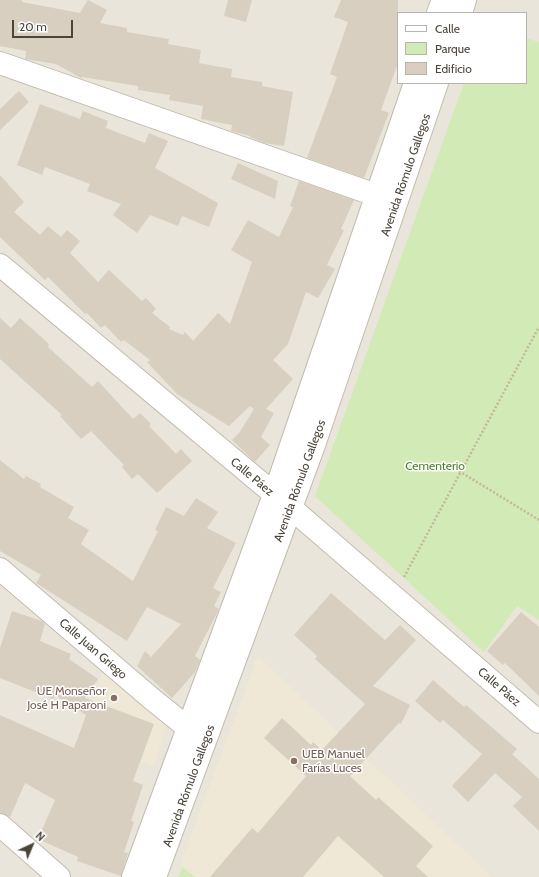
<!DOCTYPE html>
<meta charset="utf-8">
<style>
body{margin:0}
#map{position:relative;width:539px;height:877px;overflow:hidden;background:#f6f3ec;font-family:Cabin,sans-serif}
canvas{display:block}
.legend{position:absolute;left:397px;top:12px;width:130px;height:72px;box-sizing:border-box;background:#fff;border:1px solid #b7b4b0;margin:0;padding:5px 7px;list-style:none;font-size:12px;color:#4b4439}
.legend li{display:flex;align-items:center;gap:8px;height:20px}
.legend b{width:20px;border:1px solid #b7b4b0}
.north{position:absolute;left:12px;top:825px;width:40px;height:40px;-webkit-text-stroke:3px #fff;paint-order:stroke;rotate:44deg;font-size:11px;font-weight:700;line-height:16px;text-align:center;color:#4b4439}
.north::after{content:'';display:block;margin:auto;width:14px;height:18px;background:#4b4439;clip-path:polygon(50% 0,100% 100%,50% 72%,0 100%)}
.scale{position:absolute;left:12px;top:20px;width:61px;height:18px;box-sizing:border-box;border:2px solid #4b4439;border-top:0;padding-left:5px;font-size:12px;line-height:14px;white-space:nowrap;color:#4b4439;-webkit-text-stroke:3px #fff;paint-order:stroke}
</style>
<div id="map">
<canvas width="539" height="877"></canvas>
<ul class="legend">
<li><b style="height:5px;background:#fff"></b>Calle</li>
<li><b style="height:11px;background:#d2eab5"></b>Parque</li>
<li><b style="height:11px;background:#d8cfc1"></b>Edificio</li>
</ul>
<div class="north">N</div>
<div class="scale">20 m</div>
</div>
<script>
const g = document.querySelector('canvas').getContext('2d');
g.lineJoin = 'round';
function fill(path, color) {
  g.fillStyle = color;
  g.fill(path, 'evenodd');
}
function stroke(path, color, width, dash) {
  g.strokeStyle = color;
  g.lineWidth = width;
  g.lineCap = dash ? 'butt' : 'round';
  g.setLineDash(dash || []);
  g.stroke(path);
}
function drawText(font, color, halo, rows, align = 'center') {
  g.font = font + ' Cabin,sans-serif';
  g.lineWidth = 3;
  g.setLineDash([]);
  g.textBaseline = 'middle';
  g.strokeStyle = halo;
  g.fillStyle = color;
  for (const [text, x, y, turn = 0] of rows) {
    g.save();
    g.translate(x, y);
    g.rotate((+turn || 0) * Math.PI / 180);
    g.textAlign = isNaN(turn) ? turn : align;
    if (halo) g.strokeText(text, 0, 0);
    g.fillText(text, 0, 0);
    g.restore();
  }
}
const residential = new Path2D(`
 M0 0H539V877H0ZM398 13H526V83H398Z`);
const education = new Path2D(`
 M258 656 492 877H194L180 865Z
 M103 671 167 724 154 766 77 737Z`);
const green = new Path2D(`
 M526 38 539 42V620L517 606 484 652 315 496 464 83H526Z
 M182 867 195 877H178Z`);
const building = new Path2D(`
 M0 0H22V2L80 13 88 0 107 10 100 23 127 28V32L169 39 168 44 201 50 199 63 232 69 231 77 262 82V86L293 92 284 146 264 143 250 137V136L231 131 232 125 201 119 203 106 169 100 170 95 138 90V86L82 77 81 78 56 64 25 59 26 51 0 46Z
 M228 0H252L246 22 224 16Z
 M341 0H398V63L381 110 389 113 364 178 307 158 337 77 330 74 348 22 334 17Z
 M19 91 29 102 0 130V109Z
 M40 104 80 119 83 111 108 121 106 128 145 143 149 133 168 141 155 168 218 203 209 227 182 216 178 226 150 215 137 233 113 215 121 204 87 191 90 184 45 167 42 175 17 165Z
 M238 163 278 181 275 199 231 179Z
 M0 175 24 202 14 212 40 235 48 226 61 237 67 230 80 241 70 253 98 282 109 270 142 301 146 298 156 309 152 313 170 327 169 329 183 335 185 332 193 341 218 313 230 324 252 262 231 250 248 220 279 237 293 207 290 206 299 181 354 200 341 229 344 230 327 265 335 269 318 298 306 292 288 344 273 360 293 379 266 409 274 413 261 437 270 445 255 462 232 440 239 433 254 409 250 406 229 426 177 394 147 362 150 360 124 340 121 342 105 325 101 328 87 313 85 314 48 277 45 280 0 237Z
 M0 318 11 328 20 318 49 344 48 347 92 387 98 381 133 419 140 413 151 424 149 426 176 454 181 449 192 461 157 493 138 474 132 479 122 467 124 465 91 431 81 439 60 416 62 415 0 359Z
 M0 460 24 479 26 476 41 484 40 487 74 507 68 518 89 530 81 544 133 581 158 531 155 530 166 507 184 516 196 498 218 512 207 528 236 543 213 588 221 592 214 606 219 609 195 656 200 660 195 672 172 698 137 666 145 651 151 657 181 624 147 607 127 641 36 583 41 575 0 551Z
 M331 593 385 640 400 625 416 640 373 686 410 705 401 724 399 723 350 776 376 800 378 797 433 846 416 866 428 877H384L338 836 303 877H210L252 828 258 833 306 776 264 738 282 718 311 745 313 742 322 750 365 704 315 659 317 656 294 635Z
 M12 611 42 621 45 624 40 641 71 654 69 659 98 679 85 698 154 724 133 781 143 785 131 821 134 822 124 852 128 853 121 876 77 861 78 857 38 839 55 800 25 783 10 817 0 813V715L74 748 86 715 55 695 53 699 0 678V648Z
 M521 612 539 627V696L505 663 503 665 487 651Z
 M433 680 464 707 466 705 517 749 512 754 539 779V831L513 806 522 797 495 773 468 802 452 786 482 754 443 720 440 723 415 701Z`);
const path = new Path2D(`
 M459 471 539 520
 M404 577 539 327`);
const street = new Path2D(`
 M438 13 443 0
 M461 13 465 0
 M0 63 390 200
 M0 265 291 508 539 722
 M0 569 152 699 188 728
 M0 825 59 877
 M133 877 274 495 415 83
 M155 877 313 448 437 83`);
const markers = [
 [114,698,4,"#8d6e63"],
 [294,761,4,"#8d6e63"]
];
const streetNames = [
 ["Avenida Rómulo Gallegos",406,175,-71],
 ["Calle Páez",252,477,40],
 ["Avenida Rómulo Gallegos",300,481,-70],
 ["Calle Juan Griego",93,649,41],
 ["Calle Páez",499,687,41],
 ["Avenida Rómulo Gallegos",189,786,-70]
];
const parkNames = [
 ["Cementerio",435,466]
];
const educationNames = [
 ["UE Monseñor",106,691],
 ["José H Paparoni",106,705],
 ["UEB Manuel",302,754,"left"],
 ["Farías Luces",302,768,"left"]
];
fill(residential, '#eae5da');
fill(education, '#efe8d6');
fill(green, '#d2eab5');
fill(building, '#d8cfc1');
stroke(street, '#c2bbae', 24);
stroke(path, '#c4b79f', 2.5, [2, 2]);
stroke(street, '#fff', 22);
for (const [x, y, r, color] of markers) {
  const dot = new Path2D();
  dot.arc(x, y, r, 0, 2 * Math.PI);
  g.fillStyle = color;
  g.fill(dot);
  stroke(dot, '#fff', 1.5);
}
drawText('12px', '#4b4439', '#fff', streetNames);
drawText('12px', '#4a7f2a', '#fff', parkNames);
drawText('12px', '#785e54', '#fff', educationNames, 'right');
</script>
